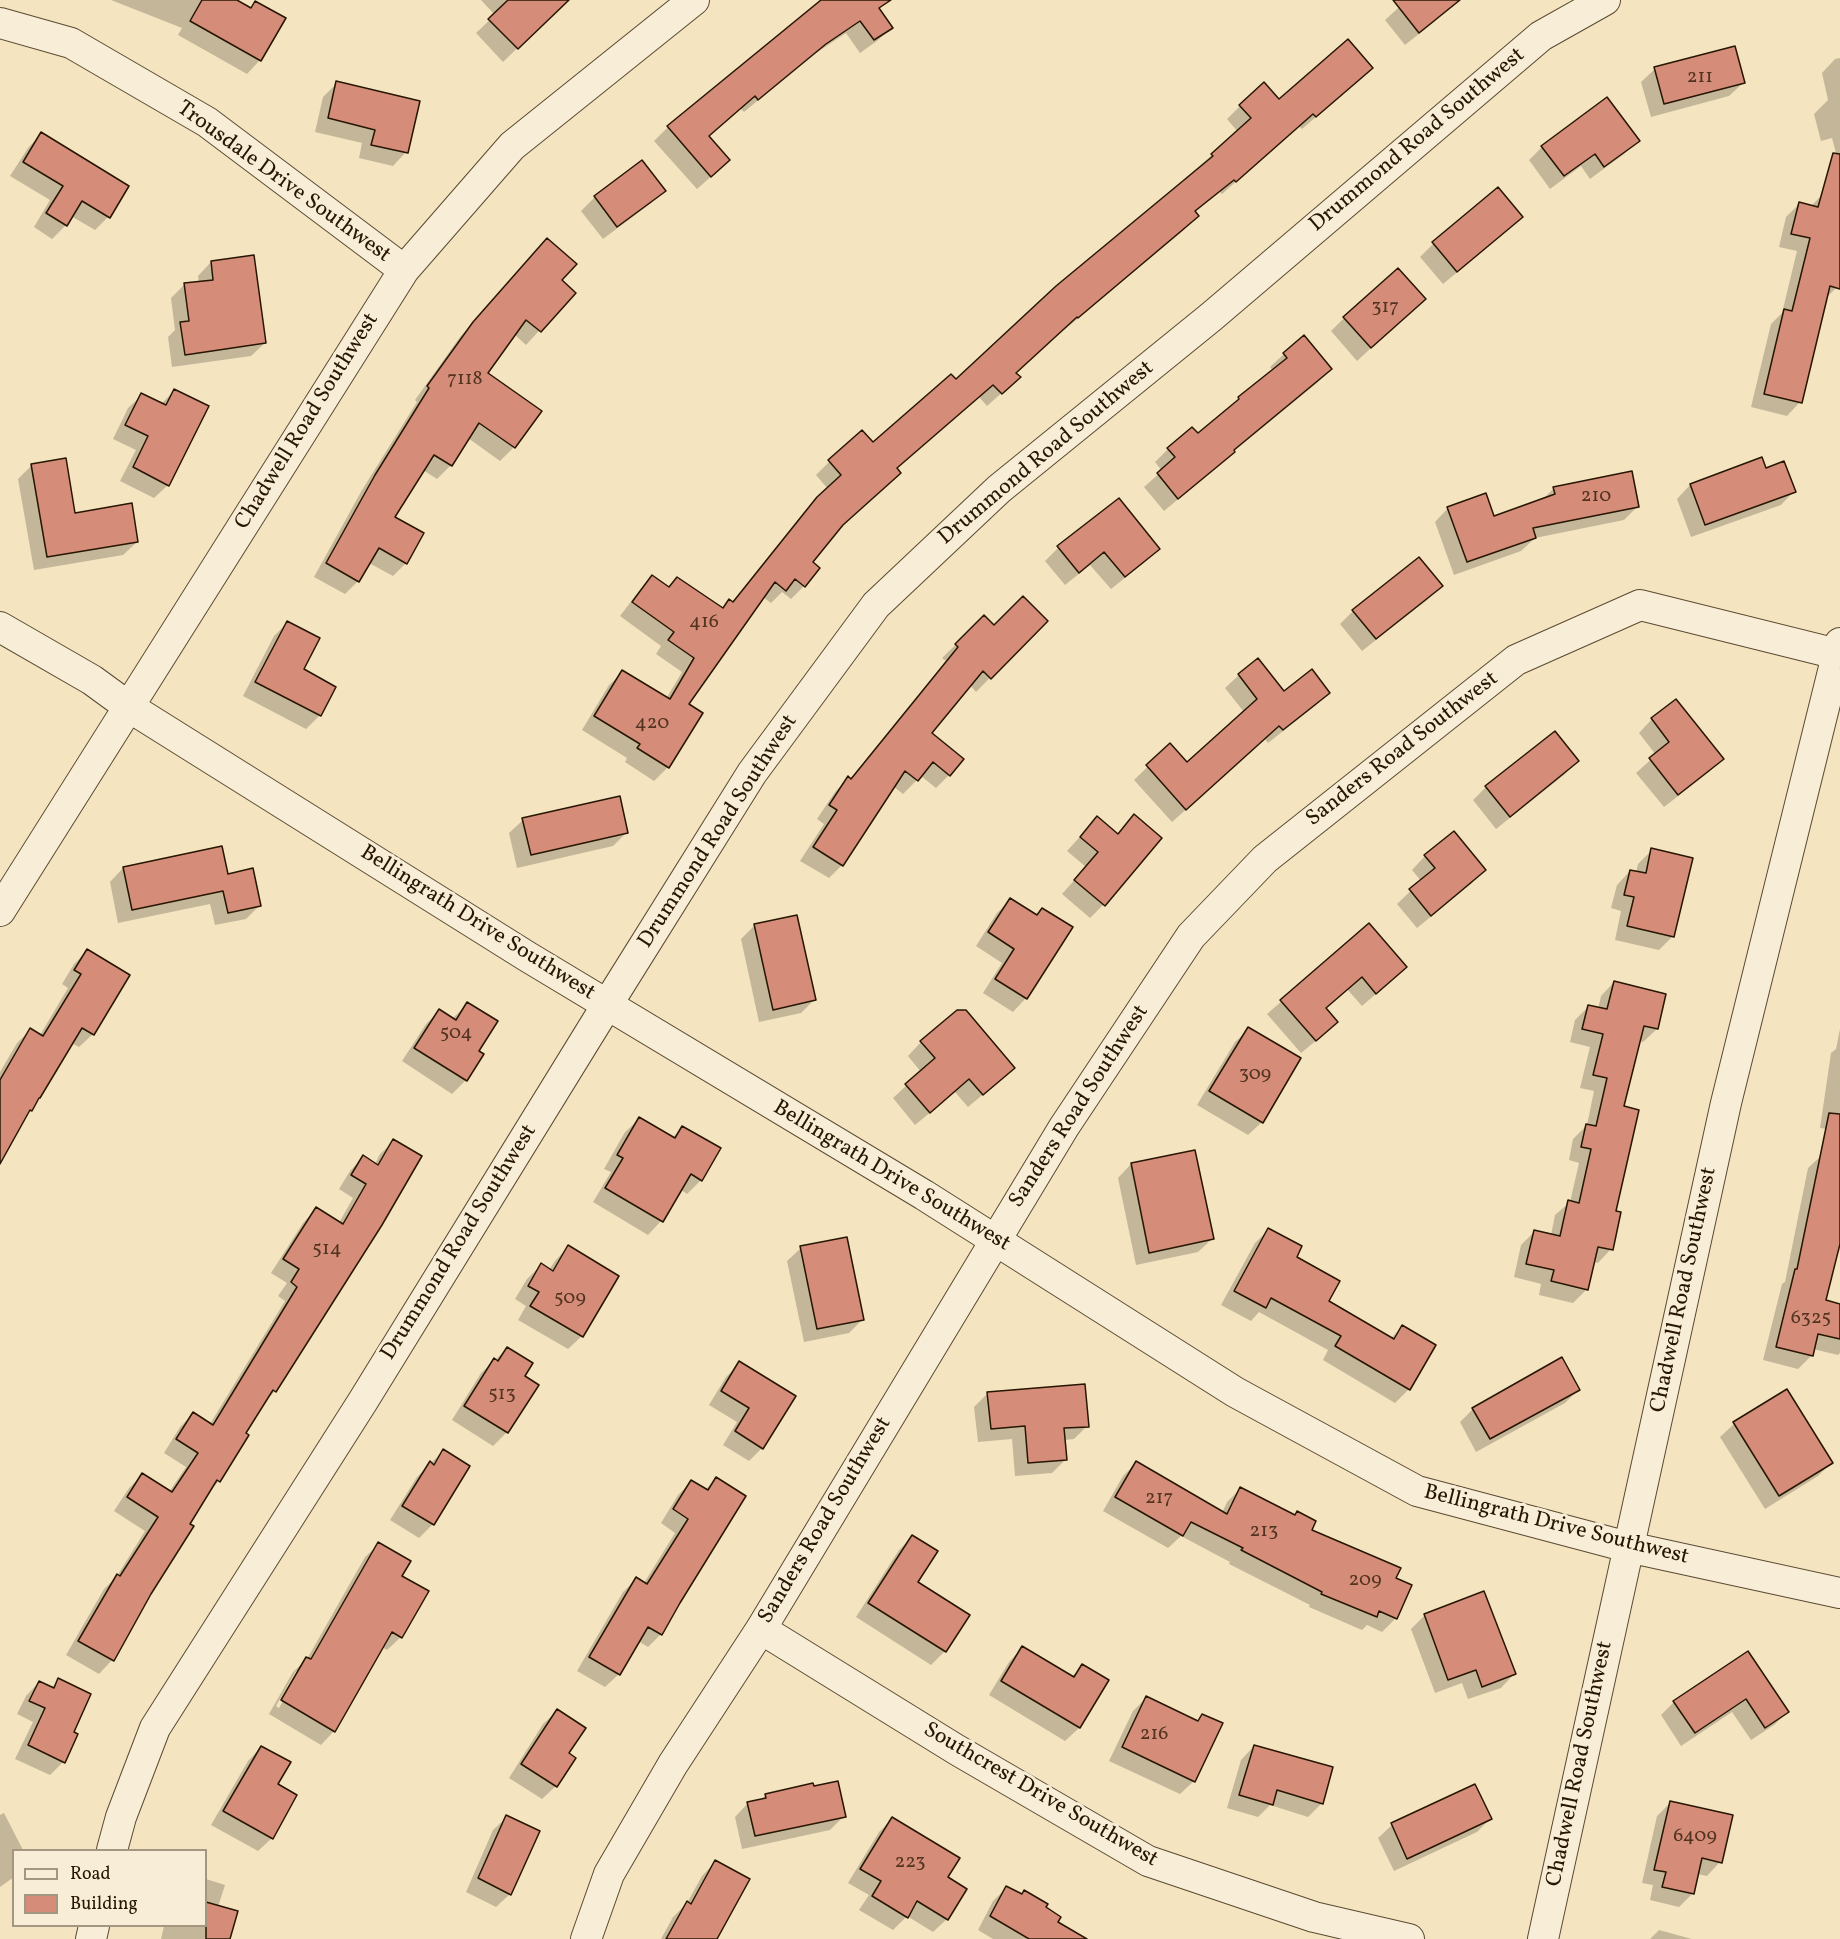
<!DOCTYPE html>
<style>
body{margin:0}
#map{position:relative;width:1840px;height:1939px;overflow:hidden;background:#f5e4c0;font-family:Vollkorn,serif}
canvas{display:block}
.legend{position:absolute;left:12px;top:1849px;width:195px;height:78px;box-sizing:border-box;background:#f8edd6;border:2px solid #a49781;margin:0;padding:8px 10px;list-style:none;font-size:18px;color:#261602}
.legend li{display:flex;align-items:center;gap:12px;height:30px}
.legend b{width:30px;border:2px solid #a49781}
</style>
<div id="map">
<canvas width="1840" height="1939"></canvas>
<ul class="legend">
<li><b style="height:8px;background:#f8edd6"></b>Road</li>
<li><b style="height:16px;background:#d58c79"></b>Building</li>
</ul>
</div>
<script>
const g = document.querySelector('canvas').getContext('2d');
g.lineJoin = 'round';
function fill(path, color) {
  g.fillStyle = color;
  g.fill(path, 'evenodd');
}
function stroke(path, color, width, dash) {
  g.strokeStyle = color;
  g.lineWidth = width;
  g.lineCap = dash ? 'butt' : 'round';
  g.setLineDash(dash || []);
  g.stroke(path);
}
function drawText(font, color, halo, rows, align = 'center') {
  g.font = font + ' Vollkorn,serif';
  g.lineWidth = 6;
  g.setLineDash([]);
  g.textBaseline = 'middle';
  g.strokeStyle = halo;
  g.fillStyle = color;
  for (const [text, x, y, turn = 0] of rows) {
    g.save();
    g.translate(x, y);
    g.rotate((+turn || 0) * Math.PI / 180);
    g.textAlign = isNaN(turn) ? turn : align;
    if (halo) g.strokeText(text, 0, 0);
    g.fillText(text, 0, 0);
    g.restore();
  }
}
const shadow = new Path2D(`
 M111 0H234L249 9 256 3 260 60 247 74 178 35 182 28Z
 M481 0H567L503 62 476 33 495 15Z
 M822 0H879L874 4 891 28 877 41 860 53 846 33 810 57 744 112 740 108 708 137 714 174 697 189 654 141 668 127Z
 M1407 0H1452L1448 9 1434 22 1405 45 1385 20Z
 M1840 58V160L1838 161 1832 138 1821 141 1814 114 1828 100 1822 73 1835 59Z
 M1655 69 1743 83 1729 96 1651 117 1641 82Z
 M1358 81 1302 129 1299 126 1222 194 1220 192 1194 213 1197 216 1184 230 1064 330 1063 329 1015 373 1005 390 987 406 979 397 896 469 838 529 811 563 804 586 791 599 782 592 771 603 763 597 687 704 701 713 668 767 654 781 625 762 627 758 582 730 609 685 623 672 666 699 682 672 656 654 661 646 620 616 639 591 652 577 668 588 677 579 721 609 729 601 732 602 804 512 828 489 816 475 829 462 862 432 873 444 955 381 1238 132 1227 119 1240 106 1279 101Z
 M337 83 406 152 393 166 359 158 362 143 315 132 323 97Z
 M41 134 108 217 95 230 71 216 66 225 52 239 34 227 50 200 10 176 28 148Z
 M1638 141 1624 154 1590 179 1581 166 1550 189 1529 160 1542 147Z
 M642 162 664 191 650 204 603 239 581 211 595 197Z
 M1498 189 1521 217 1508 230 1443 284 1420 257 1433 244Z
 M1822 195 1840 199V273L1836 288 1825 299 1800 402 1787 416 1751 407 1771 324 1782 313 1797 251 1779 247 1786 217 1799 204 1810 207Z
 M534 253 574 293 526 345 514 334 486 373 539 411 514 447 500 461 468 438 451 465 437 479 423 470 393 518 406 563 393 576 369 563 358 581 345 594 314 577 362 490 417 402 415 400 460 337Z
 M211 262 265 343 251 356 172 367 168 337 175 330 171 298 184 285 199 283 198 276Z
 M1424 299 1357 361 1331 331 1344 318Z
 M1284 354 1330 369 1317 383 1234 451 1219 465 1164 511 1144 487 1162 471 1155 462 1168 449 1198 435 1273 371 1270 367Z
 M174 391 168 485 154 498 120 481 136 450 113 439 128 408 142 395 161 404Z
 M31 466 74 515 137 542 123 555 34 570 18 479Z
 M1766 470 1794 491 1781 505 1691 537 1677 499 1690 485Z
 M1554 488 1638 506 1624 520 1535 538 1521 551 1454 575 1435 522 1448 508 1493 518 1542 500Z
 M1058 548H1158L1145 562 1111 589 1090 565 1065 585 1045 561Z
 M1441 586 1427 600 1362 651 1340 624 1353 611Z
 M984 617 994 627 1046 621 976 692 970 685 930 733 949 775 936 788 921 776 903 794 893 786 842 865 829 878 800 861 824 824 817 819 835 792 848 778 850 779 946 661 942 658Z
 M287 623 302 670 334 687 320 715 306 729 243 696 274 636Z
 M1258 660 1284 693H1328L1315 706 1268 743 1265 739 1172 822 1134 780 1170 745 1187 764 1244 712 1225 688 1239 675Z
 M1676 701 1722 759 1709 772 1664 807 1636 773 1656 755 1639 733 1652 719Z
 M1577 761 1564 775 1496 829 1473 800 1486 787Z
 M1134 816 1160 838 1103 905 1090 918 1062 894 1086 867 1067 851 1097 818 1117 835Z
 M523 820 627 832 613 846 517 868 509 833Z
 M1652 850 1691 859 1672 937 1659 950 1615 940 1621 911 1611 908 1617 885 1630 871 1636 873 1638 864Z
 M1425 856 1484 870 1471 884 1417 928 1397 904 1421 881 1412 870Z
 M123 868 227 876 260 905 246 919 215 925 210 904 118 923 110 882Z
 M1010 900 1036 916 1042 909 1026 998 1013 1012 983 993 1002 963 976 946 997 913Z
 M755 925 814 1000 801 1013 759 1022 741 939Z
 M1369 925 1392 980 1362 1006 1347 989 1325 1009 1323 1035 1301 1053 1267 1014Z
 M87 951 93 1034 79 1047 71 1043 26 1114 0 1161V1072L17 1043 30 1030 40 1035 68 988 62 984 74 964Z
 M1614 982 1657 1029 1643 1042 1639 1041 1623 1107 1611 1249 1598 1263 1593 1262 1587 1289 1573 1303 1539 1295 1541 1284 1514 1277 1521 1245 1535 1231 1551 1235 1555 1215 1570 1202 1579 1163 1569 1160 1573 1139 1587 1125 1594 1091 1580 1088 1590 1047 1570 1042 1575 1020 1589 1006 1598 1009 1601 996Z
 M467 1004 477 1051 482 1054 466 1080 452 1094 402 1061 426 1024 439 1011 452 1019Z
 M1249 1029 1262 1122 1248 1135 1197 1105 1235 1042Z
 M1840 1029V1131L1820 1128 1831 1053 1836 1049Z
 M921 1042 999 1081 968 1107 955 1092 915 1125 893 1098 921 1072 908 1056Z
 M639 1119 672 1138 682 1128 701 1180 687 1194 680 1189 661 1221 648 1235 593 1202 611 1172 604 1169 625 1132Z
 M394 1141 275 1391 263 1404 244 1433 247 1435 219 1481 207 1493 112 1660 99 1674 66 1655 104 1589 117 1576 145 1531 114 1511 129 1488 142 1475 169 1492 186 1467 164 1453 180 1427 193 1414 210 1424 285 1301 278 1296 287 1283 271 1273 303 1223 316 1209 339 1223 353 1198 339 1189 350 1171 363 1157 375 1164 380 1154Z
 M1822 1155 1840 1158V1247L1839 1252 1836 1255 1824 1301 1840 1305V1353L1838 1355 1813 1349 1811 1356 1798 1369 1763 1360 1782 1284 1785 1282 1808 1168Z
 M1131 1164 1212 1239 1198 1252 1136 1265 1118 1178Z
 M1268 1230 1295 1258 1327 1301 1390 1339 1402 1327 1434 1346 1409 1389 1395 1403 1323 1360 1328 1350 1259 1312 1251 1321 1221 1305 1255 1243Z
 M568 1247 582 1336 568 1349 518 1320 526 1306 515 1299 527 1279 541 1265 549 1270 555 1261Z
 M801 1248 863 1319 849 1333 804 1342 787 1261Z
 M507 1349 523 1377 537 1385 507 1432 493 1446 452 1420 481 1373Z
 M740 1363 762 1448 749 1461 723 1445 737 1422 709 1405 726 1377Z
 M1578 1390 1565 1403 1476 1452 1460 1422 1473 1409Z
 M1786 1391 1831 1463 1818 1476 1765 1509 1720 1437 1734 1424Z
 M988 1393 1087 1426 1074 1439 1064 1440 1066 1459 1052 1473 1015 1476 1012 1439 978 1442 974 1407Z
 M443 1451 468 1466 433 1524 419 1538 390 1520 417 1477Z
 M1136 1463 1222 1513 1227 1502 1240 1489 1294 1516 1310 1530 1394 1579 1396 1618 1382 1632 1367 1625 1362 1630 1309 1607 1310 1605 1229 1564 1230 1562 1181 1536 1168 1548 1103 1511 1123 1476Z
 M716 1479 661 1634 648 1647 638 1641 619 1674 605 1687 577 1671 623 1592 636 1579 644 1583 675 1533 661 1523 678 1495 691 1482 705 1490Z
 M912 1537 916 1582 968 1615 945 1651 931 1665 856 1617 899 1550Z
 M379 1544 400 1576 401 1637 387 1650 382 1647 334 1731 321 1745 269 1714 293 1672 307 1659 365 1557ZM296 1671 299 1673 279 1708 276 1706Z
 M1484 1593 1514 1674 1501 1688 1468 1699 1462 1683 1435 1693 1411 1629 1424 1616Z
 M1022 1648 1071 1677 1083 1666 1107 1681 1079 1728 1065 1741 989 1695 1009 1662Z
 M1747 1653 1788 1712 1774 1725 1751 1740 1732 1712 1681 1746 1661 1715 1674 1702Z
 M59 1680 72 1732 63 1762 50 1775 15 1759 33 1722 17 1714 26 1696 39 1682 51 1688Z
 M1146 1698 1196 1722 1202 1715 1194 1781 1180 1794 1109 1761 1133 1711Z
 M557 1711 567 1754 556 1786 542 1799 509 1778 543 1724Z
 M1254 1746 1322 1803 1308 1817 1270 1805 1258 1817 1227 1808 1241 1760Z
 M261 1747 276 1785 272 1838 258 1851 211 1825 248 1761Z
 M1475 1786 1490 1819 1477 1832 1394 1871 1378 1838 1392 1825Z
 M766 1795 844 1816 830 1830 742 1849 735 1817 748 1803 760 1801Z
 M1671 1802 1720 1862 1707 1876 1697 1874 1693 1893 1679 1907 1650 1900 1653 1885 1642 1883 1657 1816Z
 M4 1813 23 1850H14V1877L0 1887V1815Z
 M507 1817 510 1894 496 1907 466 1892 493 1830Z
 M892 1819 946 1878 947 1919 933 1932 907 1916 893 1930 859 1910 869 1895 848 1883 879 1832Z
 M715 1862V1939H661L673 1917 687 1903 702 1876Z
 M206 1879 225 1885 218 1907 228 1939H161L164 1926H206Z
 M1006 1888 1044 1908 1056 1922 1065 1939H993L978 1930 993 1901Z
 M1659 1930 1692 1939H1650Z`);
const building = new Path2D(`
 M202 0H237L251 8 255 1 286 18 261 61 190 21Z
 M508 0H569L518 49 488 19Z
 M821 0H891L879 8 893 28 874 40 860 21 826 44 758 100 755 96 709 136 730 160 711 177 667 126Z
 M1393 0H1460L1419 33Z
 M1348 39 1373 68 1316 117 1313 114 1236 182 1234 180 1195 211 1199 216 1078 318 1077 317 1016 373 1021 377 1002 394 993 385 897 468 901 473 843 525 813 562 820 568 805 587 795 579 786 591 775 582 689 704 703 713 669 768 637 748 640 744 594 716 622 670 670 699 694 658 668 640 674 632 632 602 652 575 669 587 677 577 723 608 729 599 733 602 817 497 841 475 828 460 862 430 873 442 951 374 956 379 1056 286 1213 156 1211 154 1251 118 1239 105 1264 82 1279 99Z
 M1735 46 1745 83 1664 104 1654 67Z
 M336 81 420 101 408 153 371 145 375 130 328 118Z
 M1607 97 1640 141 1604 167 1595 154 1564 176 1541 146Z
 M41 132 129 186 110 218 82 201 67 226 46 213 63 186 23 162Z
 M1833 153 1840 154V289L1830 286 1802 403 1764 394 1784 309 1792 311 1810 238 1791 234 1799 202 1818 207Z
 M642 160 666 191 617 227 594 196Z
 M1498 187 1523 217 1457 272 1432 242Z
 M547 238 577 264 562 280 576 293 541 332 526 320 488 373 542 411 515 448 479 423 452 466 434 455 395 517 424 533 407 564 379 548 359 582 326 563 375 475 429 388 427 386 473 322Z
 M254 255 266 343 185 355 180 322 189 321 184 283 213 280 211 261Z
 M1398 268 1426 299 1371 348 1343 317Z
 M1304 335 1332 369 1234 450 1235 452 1178 499 1157 473 1175 457 1167 448 1192 427 1198 433 1239 399 1238 397 1287 358 1283 353Z
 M174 389 209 406 169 486 133 467 148 436 125 425 141 393 166 405Z
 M1762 457 1766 468 1784 461 1796 492 1705 525 1690 484Z
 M66 458 75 513 132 503 138 542 47 557 31 464Z
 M1632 471 1639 507 1533 528 1536 538 1467 562 1447 507 1486 493 1494 516 1555 494 1553 487Z
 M1119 498 1160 549 1125 577 1104 552 1079 573 1057 546Z
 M1419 557 1443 586 1376 639 1352 610Z
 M1023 596 1048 621 991 679 983 671 932 733 964 759 950 776 933 762 918 781 905 771 843 866 813 847 837 810 829 805 848 776 851 779 958 647 955 644 984 615 994 625Z
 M287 621 320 638 304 669 336 687 321 716 255 682Z
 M1258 658 1284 691 1312 669 1330 693 1283 730 1279 726 1186 810 1146 765 1170 743 1187 762 1257 699 1238 674Z
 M1676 699 1724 759 1678 795 1649 758 1669 742 1651 718Z
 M1555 731 1579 761 1510 817 1485 786Z
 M620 796 628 833 531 855 522 818Z
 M1134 814 1162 838 1105 906 1074 880 1098 852 1080 837 1097 816 1118 834Z
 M1454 831 1486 870 1431 916 1409 889 1435 868 1424 855Z
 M222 846 228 874 253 868 261 906 228 913 223 891 132 910 123 867Z
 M1651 848 1693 858 1674 937 1627 926 1634 897 1624 895 1630 870 1646 873Z
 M1010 898 1037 915 1042 908 1073 927 1027 999 995 979 1014 949 988 932Z
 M797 915 816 1000 773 1010 754 924Z
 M1369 923 1407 967 1376 994 1362 977 1326 1008 1338 1022 1316 1041 1280 1000Z
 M87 949 130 975 94 1035 82 1028 40 1098H39L32 1111 30 1110 0 1164V1080L30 1028 43 1036 81 974 74 970Z
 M1614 981 1666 994 1658 1029 1644 1026 1624 1106 1639 1110 1616 1211 1621 1212 1613 1250 1598 1247 1588 1290 1551 1281 1554 1270 1526 1264 1534 1230 1560 1236 1568 1200 1579 1203 1591 1149 1581 1147 1586 1124 1596 1126 1607 1078 1593 1075 1603 1034 1582 1029 1588 1005 1607 1009Z
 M467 1002 498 1021 479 1051 484 1054 467 1081 414 1048 439 1009 456 1020Z
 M957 1010H966L1015 1068 983 1095 969 1079 930 1113 905 1084 935 1058 920 1041Z
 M1248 1027 1301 1058 1263 1123 1209 1091Z
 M1829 1113 1840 1114V1244L1826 1300 1840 1304V1339L1818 1334 1813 1356 1776 1347 1795 1269H1797Z
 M639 1117 675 1138 682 1126 721 1148 702 1181 691 1174 663 1222 605 1188 623 1158 617 1155Z
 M393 1139 422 1156 382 1225 276 1392 273 1390 246 1433 249 1435 220 1482 217 1480 190 1524 194 1526 151 1594 114 1661 78 1641 117 1574 120 1576 158 1517 127 1497 142 1473 172 1492 198 1453 176 1439 193 1412 213 1425 297 1287 291 1282 299 1269 283 1259 316 1207 343 1224 366 1184 351 1175 363 1155 378 1165Z
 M1195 1150 1214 1239 1149 1253 1131 1163Z
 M1268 1228 1302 1246 1297 1257 1340 1281 1329 1301 1394 1339 1402 1325 1436 1345 1410 1390 1335 1346 1341 1336 1271 1298 1266 1308 1234 1291Z
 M847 1237 864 1320 817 1329 800 1246Z
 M568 1245 619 1276 583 1337 530 1306 539 1292 528 1286 541 1263 553 1271Z
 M507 1347 533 1363 525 1376 539 1385 508 1433 464 1406 494 1358 498 1361Z
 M1562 1357 1580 1390 1490 1439 1472 1408Z
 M739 1361 796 1396 763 1449 735 1431 749 1408 721 1391Z
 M1085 1384 1089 1427 1064 1428 1067 1460 1028 1463 1025 1426 991 1429 987 1392Z
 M1787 1389 1833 1463 1779 1496 1733 1422Z
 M443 1449 470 1466 434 1525 402 1506 430 1461 434 1465Z
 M1136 1461 1227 1514 1240 1487 1295 1515 1297 1511 1316 1521 1312 1530 1401 1568 1396 1578 1412 1585 1397 1619 1379 1611 1377 1617 1321 1594 1322 1592 1241 1550 1243 1548 1191 1522 1183 1536 1115 1497Z
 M716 1477 746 1496 680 1603 662 1635 648 1627 620 1675 589 1657 636 1577 647 1584 688 1519 673 1509 691 1480 708 1490Z
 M912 1535 938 1551 918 1582 970 1615 946 1652 868 1603Z
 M378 1542 411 1561 402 1576 429 1591 402 1638 392 1632 335 1732 281 1700 306 1657 311 1659Z
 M1484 1591 1516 1674 1482 1687 1476 1670 1448 1680 1424 1614Z
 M1022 1646 1074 1677 1082 1664 1109 1680 1080 1728 1001 1681Z
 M1748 1651 1789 1712 1765 1728 1746 1699 1695 1733 1673 1701Z
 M58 1678 91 1694 74 1732 78 1734 65 1763 28 1745 45 1708 29 1701 39 1681 54 1688Z
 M1146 1696 1198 1721 1202 1714 1223 1723 1195 1782 1122 1747Z
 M557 1709 586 1728 569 1753 576 1758 557 1787 521 1764Z
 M1254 1745 1333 1767 1323 1804 1277 1790 1273 1805 1239 1795Z
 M261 1746 291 1762 278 1784 297 1795 273 1839 223 1811Z
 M838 1781 846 1817 755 1836 747 1802 766 1798 765 1794 813 1783 814 1786Z
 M1475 1784 1492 1819 1407 1859 1391 1823Z
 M1670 1801 1733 1815 1722 1863 1702 1858 1694 1894 1662 1887 1666 1872 1654 1870Z
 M506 1815 540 1831 511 1895 478 1878Z
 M892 1817 960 1858 948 1877 967 1889 948 1920 917 1901 908 1918 872 1896 881 1881 860 1869Z
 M715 1860 750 1879 717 1939H666L687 1901 691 1904Z
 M1006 1886 1022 1894 1024 1890 1048 1904 1046 1907 1061 1917 1058 1922 1087 1939H1029L990 1916Z
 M206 1902 238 1911 230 1939H206Z`);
const minor = new Path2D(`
 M0 23 71 43 207 122 404 270
 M0 627 92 680 129 707 528 957 924 1195 1235 1392 1417 1491 1628 1547 1840 1593
 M0 911 404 270 512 146 694 0
 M761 1629 957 1750 1148 1861 1314 1917 1409 1939
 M112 1850 121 1817 155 1728 363 1401 607 1005 752 773 876 605 999 489 1211 317 1541 36 1605 0
 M91 1939 94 1926
 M586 1939 609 1874 673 1764 761 1629 1064 1127 1191 936 1265 859 1516 660 1640 605 1837 654
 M1543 1939 1726 1103 1840 643`);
const numberNames = [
 ["211",1700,78],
 ["317",1385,308],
 ["7118",465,380],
 ["210",1596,497],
 ["416",704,623],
 ["420",652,724],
 ["504",456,1034],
 ["309",1255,1075],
 ["514",327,1250],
 ["509",570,1299],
 ["6325",1811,1319],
 ["513",502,1395],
 ["217",1159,1499],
 ["213",1264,1532],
 ["209",1365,1581],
 ["216",1154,1735],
 ["6409",1695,1837],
 ["223",910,1863]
];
const streetNames = [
 ["Drummond Road Southwest",1418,141,-40],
 ["Trousdale Drive Southwest",283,183,36],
 ["Chadwell Road Southwest",308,422,-58],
 ["Drummond Road Southwest",1047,454,-40],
 ["Sanders Road Southwest",1403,750,-38],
 ["Drummond Road Southwest",719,832,-57],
 ["Bellingrath Drive Southwest",477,924,32],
 ["Sanders Road Southwest",1080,1107,-57],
 ["Bellingrath Drive Southwest",891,1177,31],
 ["Drummond Road Southwest",460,1243,-58],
 ["Chadwell Road Southwest",1685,1290,-78],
 ["Sanders Road Southwest",826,1521,-59],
 ["Bellingrath Drive Southwest",1556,1526,14],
 ["Chadwell Road Southwest",1581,1764,-78],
 ["Southcrest Drive Southwest",1040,1796,30]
];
fill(shadow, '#0003');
fill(building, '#d58c79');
stroke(building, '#261602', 1.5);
stroke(minor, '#5a4a32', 32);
stroke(minor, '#f8edd6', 30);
drawText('20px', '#523420', null, numberNames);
drawText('22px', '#261602', '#f8edd6', streetNames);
</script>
